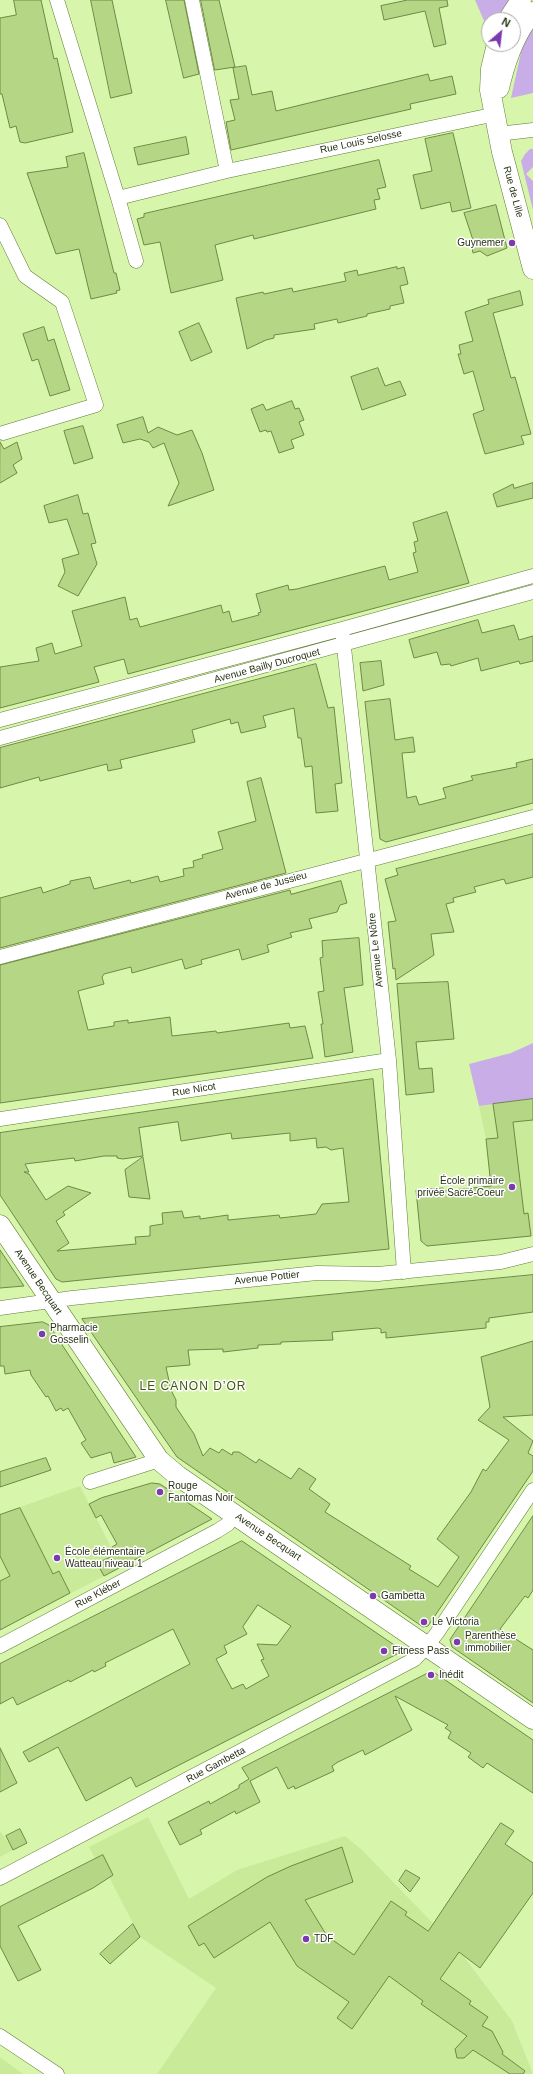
<!DOCTYPE html>
<meta charset="utf-8">
<style>
body{margin:0}
#map{position:relative;width:533px;height:2074px;overflow:hidden;background:#d7f6ac;font-family:Arial,sans-serif}
canvas{display:block}
.north{position:absolute;left:481px;top:12px;width:40px;height:40px;box-sizing:border-box;background:#fff;border:1px solid #a9ada1;border-radius:50%;rotate:28deg;font-size:11px;font-weight:700;line-height:16px;text-align:center;color:#273215}
.north::after{content:'';display:block;margin:auto;width:14px;height:18px;background:#7b3aae;clip-path:polygon(50% 0,100% 100%,50% 72%,0 100%)}
</style>
<div id="map">
<canvas width="533" height="2074"></canvas>
<div class="north">N</div>
</div>
<script>
const g = document.querySelector('canvas').getContext('2d');
g.lineJoin = 'round';
function fill(path, color) {
  g.fillStyle = color;
  g.fill(path, 'evenodd');
}
function stroke(path, color, width, dash) {
  g.strokeStyle = color;
  g.lineWidth = width;
  g.lineCap = dash ? 'butt' : 'round';
  g.setLineDash(dash || []);
  g.stroke(path);
}
function drawText(font, color, halo, rows, align = 'center') {
  g.font = font + ' Arial,sans-serif';
  g.lineWidth = 3;
  g.setLineDash([]);
  g.textBaseline = 'middle';
  g.strokeStyle = halo;
  g.fillStyle = color;
  for (const [text, x, y, turn = 0] of rows) {
    g.save();
    g.translate(x, y);
    g.rotate((+turn || 0) * Math.PI / 180);
    g.textAlign = isNaN(turn) ? turn : align;
    if (halo) g.strokeText(text, 0, 0);
    g.fillText(text, 0, 0);
    g.restore();
  }
}
const built = new Path2D(`
 M533 1099V1236L496 1240 486 1139 479 1106Z
 M80 1486 116 1557 104 1576 0 1630V1514Z
 M148 1817 189 1899 237 1870 345 1836 361 1849 459 1950 512 2021 533 2074H157L216 1988 140 1937 109 1877 106 1879 89 1847Z
 M0 1831 13 1850 0 1857Z
 M0 2057 23 2074H0Z`);
const green = new Path2D(`
 M475 0H510L495 20H489L488 30Z
 M533 29V93L511 98 523 43Z
 M530 149H533V167L526 174 533 181V210L521 161 525 154Z
 M533 1043V1099L479 1106 469 1064 511 1053Z`);
const building = new Path2D(`
 M14 0H41L54 59 57 58 73 132 25 143 20 142 16 126 10 128 2 94H0V18L16 15Z
 M91 0H112L132 93 111 98Z
 M166 0H184L199 74 184 78Z
 M201 0H219L235 67 215 70Z
 M408 0H447L448 6 439 8 446 44 434 47 425 11 384 20 381 6Z
 M246 66 252 95 272 91 276 111 428 74 430 81 452 76 456 94 410 104 411 109 231 150 226 122 235 120 230 100 239 99 233 68Z
 M453 133 471 208 452 212 450 202 421 209 413 175 432 171 425 139Z
 M186 137 189 154 138 165 134 148Z
 M84 153 114 273H116L120 290 116 291 117 293 91 299 79 249 56 254 27 173 68 167 66 157Z
 M379 160 386 187 377 189 380 199 374 200 376 209 254 239 253 235 215 245 223 280 171 293 160 242 144 245 137 219 144 217V214Z
 M496 205 507 248 487 256 480 251 473 253 471 243 473 240 464 213Z
 M397 267V269L404 267 408 284 400 286 404 303 390 306V309L367 314V316L338 323 337 319 314 324 315 329 274 335V338L266 340 247 349 236 298 263 292 264 294 292 288 293 292 346 281 344 273 357 270 358 275Z
 M520 291 523 305 493 313 511 378 515 377 531 434 521 436 524 444 485 454 473 414 484 410 473 371 464 374 458 354H461L459 345 473 341 465 312 489 304 488 300Z
 M199 323 212 352 191 361 179 332Z
 M44 327 48 341 54 339 70 390 50 396 38 359 32 361 23 334Z
 M378 368 385 386 400 381 406 395 362 410 351 377Z
 M292 401 295 409 299 408 304 420 299 422 304 435 291 440 294 448 279 453 271 431 267 432 266 430 260 432 251 409 263 404 266 410Z
 M143 417 148 433 158 427 177 435 192 430 202 453 214 490 168 506 179 483 164 443 153 448 149 442 140 439 123 443 117 425Z
 M83 426 93 458 74 464 64 431Z
 M0 442 4 449 17 442 22 459 13 465 17 473 0 483Z
 M533 483V498L497 507 493 494 513 484 514 488Z
 M78 495 83 514 88 513 96 543 91 544 97 564 78 596 58 586 65 572 62 559 79 554 67 519 49 523 44 506Z
 M447 512 469 583 128 674 124 659 94 667 99 682 0 708V667L39 661 36 648 52 643 55 654 82 646 72 611 125 597 130 620 137 618 140 627 221 605 223 613 229 611 232 622 259 615 258 613 261 612 256 594 288 585 289 590 297 589 385 566 389 580 418 572 413 553 416 552 414 542 418 541 413 523Z
 M478 620 482 633 514 625 519 640 533 636V661L520 664 519 661 481 671 478 658 451 666 450 664 441 665 437 652 414 658 409 640Z
 M381 661 384 685 363 691 360 663Z
 M316 664 328 708 334 707 342 783 335 784 338 811 316 813 312 766 305 767 301 738H298L294 708 263 716 266 727 241 733 238 722 231 724 230 719 192 730 195 742 120 760 122 768 108 771 107 764 40 781 39 777 0 788V748Z
 M390 699 395 740 413 737 415 752 402 753 407 798 416 796 419 805 446 798 443 788 473 780 471 776 517 767 516 763 533 759V803L386 842 380 839 365 702Z
 M261 778 286 873 0 948V898L41 887 43 893 70 884V881L90 877 94 889 130 880 131 883 158 876 160 882 184 876 183 869 194 867 193 861 203 858 202 855 223 849 218 832 256 821 247 782Z
 M533 834V877L506 884 504 879 474 887 476 892 453 898 454 902 446 904 454 932 431 934 434 955 396 980 395 968 393 969 388 922 396 921 385 879 398 875 396 869Z
 M341 881 347 903 340 905 337 912 309 919 312 928 290 933 292 937 267 945 269 952 242 960 239 949 201 960 202 964 185 969 182 959 132 973 131 967 104 974 102 977 104 984 78 991 88 1030 114 1026V1022L128 1020V1023L170 1017 172 1036 216 1031 217 1033 289 1023 290 1028 305 1026 313 1058 0 1103V965L290 890 291 894Z
 M359 938 363 985 344 988 353 1052 325 1057 321 1024H323L318 992 324 991 320 958 323 957 322 941Z
 M448 982 454 1039 416 1042 419 1069 432 1068 434 1092 406 1095 397 984Z
 M373 1079 389 1249 62 1282 56 1279 0 1195V1133ZM178 1122 181 1141 231 1133 232 1139 290 1133V1141L316 1138 317 1148 326 1147 331 1150 343 1148 349 1202 322 1204 316 1214 280 1218 279 1215 228 1220V1215L200 1219V1216L184 1218 182 1211 162 1213 163 1224 150 1226V1236L135 1237 136 1244 57 1251 69 1243 56 1221 65 1215 63 1212 91 1193 68 1186 46 1200 29 1174 24 1172H29L25 1164 74 1158 75 1161 104 1156H117V1158L123 1159 143 1156 139 1128Z
 M533 1099V1120L513 1122 524 1214 528 1213 531 1236 427 1246 421 1241 416 1190 443 1188V1191L491 1186 486 1139 498 1138 493 1104Z
 M143 1157 150 1199 129 1197 125 1170Z
 M0 1250 24 1286 0 1288Z
 M533 1275V1312L489 1318V1322H486V1328L386 1338V1332L381 1333V1329L378 1328 332 1332 333 1340 281 1342V1344L258 1345V1348L223 1352V1349L188 1350 190 1365 166 1367 171 1390 176 1400V1407L194 1434 203 1456 210 1448 219 1453 222 1449 232 1455 233 1452H239L256 1463 259 1459 291 1479 299 1468 316 1479 309 1489 330 1504 325 1512 411 1566 409 1569 438 1587 459 1557 437 1539 471 1492 483 1469 486 1471 509 1440 478 1420 490 1407 481 1357 533 1341V1415L503 1417 533 1441 528 1453 533 1456V1471L428 1626 423 1627 177 1457 82 1319Z
 M43 1322 49 1325 136 1457 114 1463 111 1452 91 1458 81 1443 86 1440 68 1408 63 1411 61 1408 56 1411 48 1396 46 1397 31 1375 30 1370 5 1374 4 1366H0V1327Z
 M46 1458 51 1470 0 1487V1472Z
 M152 1483 160 1484 212 1519 104 1576 97 1563 115 1555 112 1547 117 1544 101 1515 96 1518 89 1504 101 1498Z
 M20 1508 53 1574 59 1571 70 1593 0 1630V1581L10 1576 0 1556V1515Z
 M533 1516V1590L528 1598 525 1596 500 1629 533 1650V1703L452 1647 450 1640Z
 M242 1541 403 1651 136 1787 131 1777 86 1801 58 1747 29 1762 23 1752 190 1664 173 1629 105 1663 106 1666 94 1672 93 1670 70 1682 69 1680 17 1705 13 1697 0 1704V1664ZM258 1605 291 1626 277 1645 257 1644 264 1659 261 1660 269 1676 246 1689 243 1684 232 1689 216 1659 227 1653 224 1646 247 1634 243 1627Z
 M428 1673H435L533 1740V1793L487 1763 483 1768 468 1757 471 1753 448 1738 451 1732 445 1728 448 1725 395 1696 412 1730 365 1755 363 1750 338 1762 332 1766 334 1771 295 1789 294 1786 288 1789 277 1767 250 1781 260 1802 236 1814 235 1811 200 1830 202 1834 180 1845 168 1822 209 1801 210 1804 239 1788V1785L249 1779 242 1768Z
 M0 1748 17 1783 0 1792Z
 M501 1823 514 1831 505 1844 533 1863V1893L480 1968 459 1952 440 1979 471 2001 469 2004 488 2017 482 2026 492 2031 503 2052 502 2054 525 2071 523 2074H510L473 2050 464 2058H457L455 2049 467 2036 421 2004 423 2001 389 1976 352 2029 337 2018 349 2002 297 1966 270 1922 214 1958 204 1943 199 1946 188 1926 267 1877 291 1866 342 1847 353 1882 305 1900 327 1936 354 1955 391 1901 407 1912 405 1915 428 1931Z
 M20 1829 27 1843 13 1850 6 1836Z
 M103 1855 113 1875 93 1888 18 1926 41 1970 18 1981 0 1946V1907Z
 M406 1870 420 1878 410 1892 399 1881Z
 M133 1924 140 1937 110 1964 100 1954Z`);
const street = new Path2D(`
 M57 0 118 198 227 171 496 114
 M192 0 227 171
 M498 134 533 130
 M118 198 136 261
 M0 225 25 276 62 302 96 405 3 433
 M342 629 389 1060 404 1272
 M0 720 342 629 533 576
 M0 738 533 592
 M0 957 533 817
 M0 1119 389 1060
 M0 1308 72 1298 317 1273 378 1274 501 1262 533 1254
 M90 1482 159 1460
 M0 1646 217 1531 228 1524 235 1515
 M0 1878 415 1659 427 1646 437 1633 533 1490
 M0 2036 57 2074`);
const secondary = new Path2D(`
 M508 20 521 0
 M497 44 491 69 490 90 502 152 533 269
 M499 88C505 62 515 32 533 12
 M0 1225 159 1460 178 1476 533 1719`);
const markers = [
 [512,243,4,"#7b3aae"],
 [512,1187,4,"#7b3aae"],
 [42,1334,4,"#7b3aae"],
 [160,1492,4,"#7b3aae"],
 [57,1558,4,"#7b3aae"],
 [373,1596,4,"#7b3aae"],
 [424,1622,4,"#7b3aae"],
 [457,1642,4,"#7b3aae"],
 [384,1651,4,"#7b3aae"],
 [431,1675,4,"#7b3aae"],
 [306,1939,4,"#7b3aae"]
];
const streetNames = [
 ["Rue Louis Selosse",361,142,-12],
 ["Rue de Lille",513,192,75],
 ["Avenue Bailly Ducroquet",267,666,-15],
 ["Avenue de Jussieu",266,886,-15],
 ["Avenue Le Nôtre",376,950,-96],
 ["Rue Nicot",194,1090,-9],
 ["Avenue Pottier",267,1278,-6],
 ["Avenue Becquart",38,1282,56],
 ["Avenue Becquart",268,1537,34],
 ["Rue Kléber",98,1594,-28],
 ["Rue Gambetta",216,1765,-28]
];
const poiNames = [
 ["Guynemer",504,243,"right"],
 ["École primaire",504,1181,"right"],
 ["privée Sacré-Coeur",504,1193,"right"],
 ["Pharmacie",50,1328],
 ["Gosselin",50,1340],
 ["Rouge",168,1486],
 ["Fantomas Noir",168,1498],
 ["École élémentaire",65,1552],
 ["Watteau niveau 1",65,1564],
 ["Gambetta",381,1596],
 ["Le Victoria",432,1622],
 ["Parenthèse",465,1636],
 ["immobilier",465,1648],
 ["Fitness Pass",392,1651],
 ["Inédit",439,1675],
 ["TDF",314,1939]
];
const quarterNames = [
 ["LE CANON D’OR",193,1387]
];
fill(built, '#c9ea99');
fill(green, '#c9ade6');
fill(building, '#b5d785');
stroke(building, '#6e8944', 1);
stroke(street, '#627c37', 15);
stroke(secondary, '#627c37', 21);
stroke(street, '#fff', 14);
stroke(secondary, '#fff', 20);
for (const [x, y, r, color] of markers) {
  const dot = new Path2D();
  dot.arc(x, y, r, 0, 2 * Math.PI);
  g.fillStyle = color;
  g.fill(dot);
  stroke(dot, '#fff', 1.5);
}
drawText('10px', '#273215', '#fff', streetNames);
drawText('10px', '#273215', '#fff', poiNames, 'left');
g.letterSpacing = '1px';
drawText('12px', '#3f580e', '#fff', quarterNames);
g.letterSpacing = '0px';
</script>
